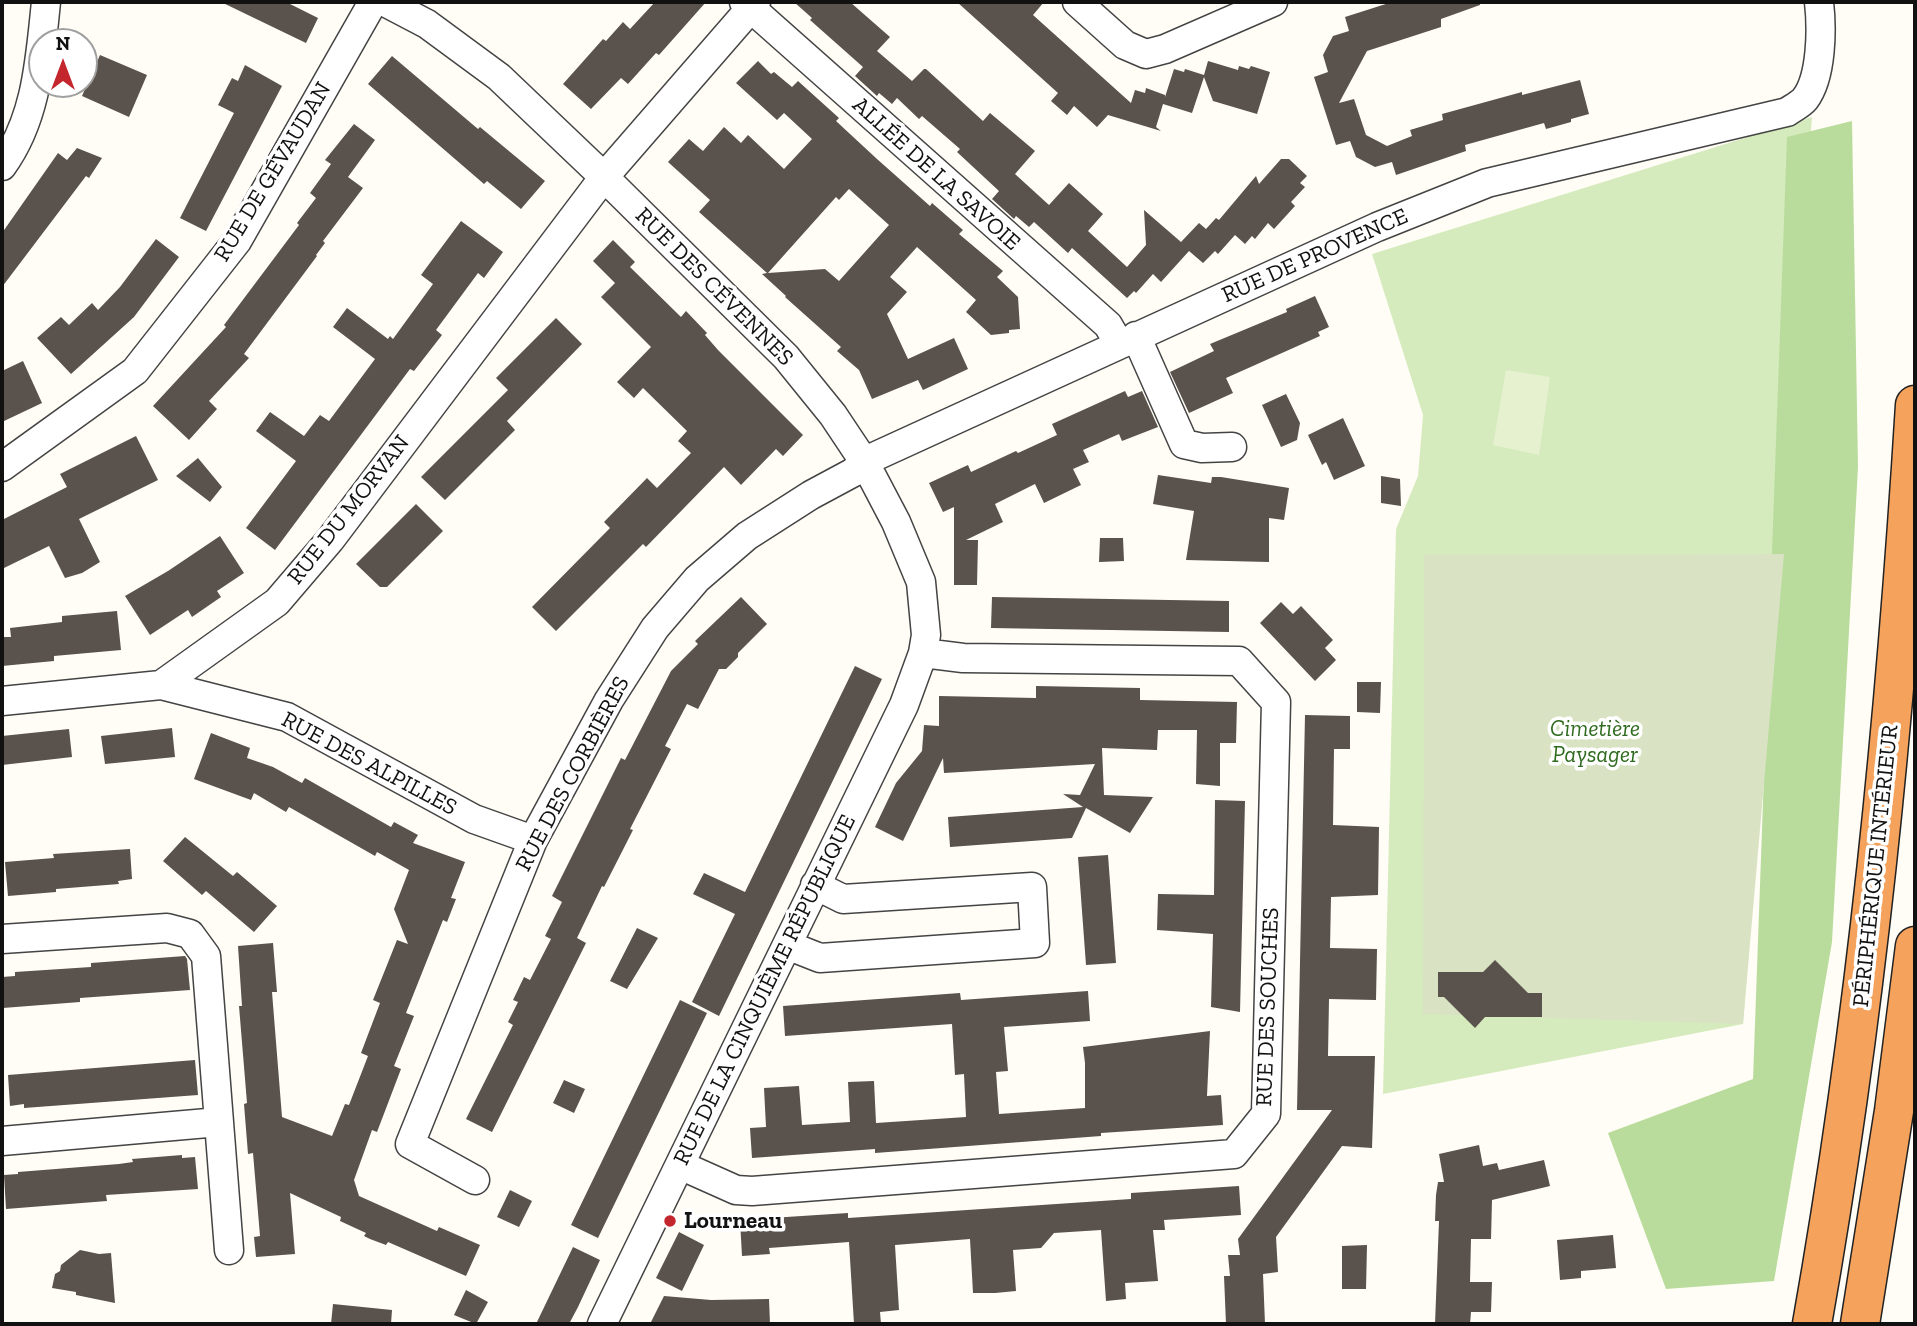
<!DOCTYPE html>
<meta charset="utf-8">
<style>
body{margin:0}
#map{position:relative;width:1917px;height:1326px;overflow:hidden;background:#fffdf5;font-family:"Zilla Slab",serif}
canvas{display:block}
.frame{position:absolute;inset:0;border:4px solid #111;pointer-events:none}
.north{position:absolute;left:28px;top:28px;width:70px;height:70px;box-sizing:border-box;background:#fff;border:2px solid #a0a0a0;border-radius:50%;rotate:0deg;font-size:19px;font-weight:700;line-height:28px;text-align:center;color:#111}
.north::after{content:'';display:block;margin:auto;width:24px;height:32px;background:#c4262e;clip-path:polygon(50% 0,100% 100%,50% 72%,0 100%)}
</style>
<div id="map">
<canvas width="1917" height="1326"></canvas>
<div class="frame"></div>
<div class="north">N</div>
</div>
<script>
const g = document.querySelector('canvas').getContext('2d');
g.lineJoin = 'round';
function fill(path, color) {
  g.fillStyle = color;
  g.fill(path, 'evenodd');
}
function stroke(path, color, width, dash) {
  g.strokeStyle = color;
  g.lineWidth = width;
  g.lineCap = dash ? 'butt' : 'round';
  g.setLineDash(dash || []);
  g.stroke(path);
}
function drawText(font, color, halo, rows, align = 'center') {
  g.font = font + ' "Zilla Slab",serif';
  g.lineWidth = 7;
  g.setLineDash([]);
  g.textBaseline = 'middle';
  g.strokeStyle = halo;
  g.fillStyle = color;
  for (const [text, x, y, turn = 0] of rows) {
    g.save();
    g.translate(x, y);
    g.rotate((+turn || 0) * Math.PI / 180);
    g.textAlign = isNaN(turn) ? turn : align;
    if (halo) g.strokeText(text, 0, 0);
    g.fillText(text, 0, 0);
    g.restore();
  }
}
const green = new Path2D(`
 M1812 117 1743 1024 1383 1094 1396 529 1418 476 1423 415 1372 254Z`);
const forest = new Path2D(`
 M1852 121 1858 467 1832 942 1774 1281 1666 1289 1608 1133 1753 1079 1787 137Z`);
const cemetery = new Path2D(`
 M1784 554 1743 1024 1423 1014 1424 555Z`);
const pitch = new Path2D(`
 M1506 370 1550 377 1539 455 1493 445Z`);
const building = new Path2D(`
 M221 2H286L318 18 306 43Z
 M655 2H706L659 55 656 53 628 84 621 78 591 109 563 84 603 39 606 41 623 22 630 29Z
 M794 2H850L890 37 877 51 912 81 924 69H926L983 121 990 113 1035 151 1015 174 1049 205 1069 183 1103 214 1088 231 1127 267 1146 245 1144 210 1181 242 1199 223 1206 229 1216 218 1219 220 1256 176 1259 184 1281 159H1289L1307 176 1300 183 1305 187 1291 202 1295 206 1274 229 1268 223 1255 239 1252 236 1245 244 1235 235 1218 254 1215 251 1203 263 1189 251 1161 282 1153 274 1136 293 1134 291 1127 298 1072 248 1068 253 1034 222 1029 227 1016 216 1014 219 992 199 999 191 957 152 960 149 922 116 919 119 897 98 892 104 879 93 877 96 855 76 863 67 810 20 812 18Z
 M957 2H1044L1033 15 1131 103 1135 90 1145 93 1146 88 1165 95V97L1174 69 1184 72 1185 69 1204 75 1208 61 1238 70 1239 66 1249 69 1251 66 1270 72 1257 114 1213 101 1204 77 1192 113 1163 104 1156 127 1161 131 1108 115 1097 127 1074 106 1067 115 1051 101 1058 93Z
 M1392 2H1480V5L1441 19V27L1367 51 1339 103 1354 99 1366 135 1387 146 1412 136 1410 130 1443 120 1442 114 1522 92V95L1580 80 1589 114 1571 119V122L1546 129 1544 123 1465 145 1466 151 1396 175 1392 162 1375 167 1356 157 1350 141 1336 145 1314 77 1328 72 1323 55 1333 36 1349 31 1345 17Z
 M100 55 147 75 129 117 82 96Z
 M392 56 478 129 480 127 545 181 521 209 487 181 484 184 368 84Z
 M758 61 771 74 774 72 792 87 798 81 839 118 836 121 877 159 930 206 932 203 963 230 959 234 1003 271 997 277 1018 297 1020 329 1009 330V333L991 335 966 312 976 300 917 247 890 277 907 292 887 314 908 359 954 338 968 369 923 390 918 380 872 399 859 370 837 351 841 347 785 297 786 296 762 274 767 273 699 212 710 200 668 162 689 139 703 151 724 127 741 143 748 135 784 169 812 139 784 113 777 120 736 83ZM849 189 889 225 839 281 825 269 768 273 836 197 839 200Z
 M245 65 282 86 206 231 180 218 234 113 218 105 232 78 238 81Z
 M354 124 375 140 348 177 363 188 323 241 325 243 316 255 317 256 244 354 249 358 209 401 217 409 189 440 153 406 226 327 224 325 299 225 297 223 316 198 310 193 331 164 325 160Z
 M77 148 102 158 89 178 86 176 2 287V233L58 153 67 160Z
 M461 221 503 252 484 278 478 273 436 330 442 335 414 371 410 369 275 550 246 528 296 461 256 431 270 412 304 436 320 415 329 421 375 359 333 327 347 308 388 339 390 336 393 339 433 284 421 275Z
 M156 239 179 257 134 317 71 374 37 338 61 317 69 325 92 303 98 310 120 287Z
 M613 240 635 262 630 267 681 317 686 311 707 333 705 335 718 350 803 435 783 456 776 449 741 485 724 467 646 547 643 544 556 631 532 607 610 528 604 522 647 478 657 488 691 453 678 441 687 431 643 388 634 398 617 382 651 347 601 297 615 283 593 261Z
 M1315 296 1329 327 1318 332 1320 336 1226 378 1233 393 1189 413 1170 372 1214 351 1210 344 1287 312 1286 309Z
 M556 318 582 344 507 421 515 430 445 500 421 477 508 390 496 378Z
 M23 361 42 403 2 422V371Z
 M1125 391 1128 397 1142 391 1158 427 1122 441 1119 434 1083 450 1089 462 1073 469 1081 485 1044 503 1035 484 995 504 1003 522 966 540H978L977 585H954V507L943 512 929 483 968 465 971 472 1016 451 1018 453 1057 435 1052 424Z
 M1286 394 1300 423 1297 440 1281 447 1262 405Z
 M1343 418 1365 466 1334 480 1326 462 1322 465 1308 435Z
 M136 436 158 480 79 519 100 562 82 573 65 578 49 546 2 569V520L67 487 60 474Z
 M198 458 222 487 210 502 176 476Z
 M1158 475 1211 483 1212 477H1221L1289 488 1284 520 1269 518V562L1186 560 1194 511 1153 504Z
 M1381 476 1400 479 1401 506 1381 503Z
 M416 504 443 531 387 587H380L356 564Z
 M220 536 244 573 217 591 221 597 192 617 188 610 150 635 125 596 168 571Z
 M1100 538H1123L1124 561 1099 562Z
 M741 597 767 624 738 653V657L726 669H719L698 709 687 704 665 746 671 749 630 829 633 830 604 887 602 886 577 938 586 943 492 1132 466 1119 513 1025 508 1022 518 1002 513 1000 524 977 530 980 551 939 545 936 562 902 552 896 621 758 625 760 671 671 698 644 695 641Z
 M992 597 1229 601V632L991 628Z
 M1281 602 1293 614 1301 606 1333 640 1325 648 1336 660 1315 681 1260 623Z
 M117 611 121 650 54 656V661L2 666V637H11L10 628 62 622V616Z
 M855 666 882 679 719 1016 692 1002 735 914 693 894 704 873 745 892Z
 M1357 682H1381L1380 713 1357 712Z
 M1036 686 1140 688V700L1237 702 1236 743H1220V786L1196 784 1197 730H1158L1157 750 1102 748 1104 795 1153 797 1130 833 1086 808 1072 838 950 847 948 817 1083 807 1063 794 1080 795 1095 764 944 773 943 758 903 841 875 827 896 783 922 751 924 725 939 726V696L1036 698Z
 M1305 715 1350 716V749H1334L1333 825 1379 827 1378 895 1331 897 1330 948 1377 949 1376 1000 1329 999 1328 1056H1375L1372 1148 1342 1146 1276 1237 1278 1272 1263 1274 1265 1324H1226L1224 1276H1230L1228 1255H1240L1238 1239 1332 1110H1297Z
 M172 728 175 757 105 764 101 736Z
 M69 729 72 757 2 765V736Z
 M211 733 250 748 247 758 273 767 302 783 305 778 391 827 394 822 418 835 413 843 465 862 451 898 456 899 447 922 443 920 406 1013 414 1016 394 1066 401 1069 377 1132 372 1130 354 1180 359 1196 437 1231 439 1227 480 1245 466 1276 388 1242 386 1245 370 1239 364 1236 366 1233 340 1221 341 1217 290 1193 295 1254 256 1257 254 1237 260 1236 253 1153 248 1154 244 1104 247 1103 239 1006H242L238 946 273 943 277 992H272L282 1117 332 1136 345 1104 349 1105 368 1056 361 1053 380 1003 373 1000 397 940 408 944 394 909 409 870 377 852 375 856 289 807 286 812 254 793 251 800 194 779Z
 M1215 800 1245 801 1240 1012 1211 1007 1213 934 1157 930 1158 894 1214 895Z
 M185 837 233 876 237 872 277 906 254 932 206 891 202 895 163 861Z
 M130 849 132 879 118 881 119 884 56 889V892L8 896 5 862 54 858 53 854Z
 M1108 855 1116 963 1086 965 1078 857Z
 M637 928 658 938 627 989 610 981Z
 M185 956 187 959 190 990 80 998V1002L3 1008 2 977 15 976V972L91 967V963Z
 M1495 960 1528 993H1542V1017H1485L1475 1028 1444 997H1438V972H1483Z
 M1088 991 1090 1021 1004 1027 1008 1071 996 1072 999 1114 1085 1108V1063L1083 1047 1210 1031 1207 1096 1221 1095 1223 1125 1101 1133V1136L875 1153V1149L752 1158 750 1128 766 1127 764 1088 799 1086 802 1125 850 1122 848 1082 874 1081 876 1123 966 1117 964 1074 955 1075 952 1024 785 1036 783 1006 960 993 961 1000Z
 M680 1000 707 1013 598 1238 571 1225Z
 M195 1060 198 1095 24 1108V1104L10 1106 8 1075Z
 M564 1080 585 1089 574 1113 553 1103Z
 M1479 1145 1483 1166 1497 1163 1499 1170 1544 1160 1550 1186 1492 1200 1491 1239H1471L1470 1282H1492L1491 1312H1471L1470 1324H1435L1439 1221H1435L1436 1195 1438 1182H1444L1439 1154Z
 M182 1155V1158L195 1157 198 1189 106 1195 107 1201 6 1209 4 1175 18 1174V1172L119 1164 133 1162 132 1159Z
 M1239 1186 1241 1215 1164 1220 1165 1230H1153L1158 1281 1125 1283 1126 1299 1106 1301 1101 1230 1054 1233 1041 1248 1013 1250 1016 1291 995 1293H973L970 1239 895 1245 899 1310 880 1312 881 1324H854L849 1242 769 1248 770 1254 742 1256 740 1220 848 1213V1218L1131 1199V1193Z
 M510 1190 532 1201 519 1227 497 1217Z
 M679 1232 704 1245 682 1291 656 1278Z
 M1613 1235 1616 1268 1581 1271V1278L1560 1280 1557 1240Z
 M1367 1245 1366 1289H1342V1246Z
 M573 1247 600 1260 578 1307 569 1324H536Z
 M80 1250 99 1254 111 1253 115 1303 76 1295V1292L52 1288 55 1274 60 1271 61 1265Z
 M466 1290 488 1302 476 1324 454 1315Z
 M664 1296 711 1300 769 1299 770 1324H650Z
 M333 1304 392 1310 391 1324H331Z`);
const street = new Path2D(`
 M385 2 427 24 499 77 604 177 786 357 833 415 865 463 896 522 921 582 926 635 923 653 904 705 602 1324
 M744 2 1108 325 1119 344
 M1077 2 1125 45 1146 54 1165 49 1273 2
 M2 166C37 118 40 59 46 2
 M1136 336 1184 444 1202 448 1232 447
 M2 467 135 371 237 241 373 2
 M161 685 287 717 474 819 533 840
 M2 701 161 685 277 602 330 540 604 177 756 2
 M2 939 167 928 190 934 206 956 229 1250
 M787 945 820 958 1035 943 1032 887 843 899 815 885
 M2 1141 219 1122
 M680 1165 736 1190 752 1191 1234 1154 1266 1114 1276 702 1239 661 963 658 923 653
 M475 1180 410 1144 533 840 609 700 655 628 697 579 747 536 811 495 852 473 876 456 1377 227 1487 183 1787 112C1793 108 1801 104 1805 99 1822 77 1822 28 1819 2`);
const highway = new Path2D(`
 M1812 1324C1866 1020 1896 713 1915 405
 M1860 1324 1894 1111 1915 946`);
const markers = [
 [670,1221,7,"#c4262e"]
];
const streetNames = [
 ["RUE DE GÉVAUDAN",273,172,-59],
 ["ALLÉE DE LA SAVOIE",936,174,42],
 ["RUE DE PROVENCE",1315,256,-24],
 ["RUE DES CÉVENNES",714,287,45],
 ["RUE DU MORVAN",349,510,-52],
 ["RUE DES ALPILLES",369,764,28],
 ["RUE DES CORBIÈRES",573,774,-62],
 ["PÉRIPHÉRIQUE INTÉRIEUR",1876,866,-84],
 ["RUE DE LA CINQUIÈME RÉPUBLIQUE",765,990,-64],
 ["RUE DES SOUCHES",1268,1007,-88]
];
const parkNames = [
 ["Cimetière",1595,729],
 ["Paysager",1595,755]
];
const poiNames = [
 ["Lourneau",684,1221]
];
fill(green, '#d5ebbd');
fill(forest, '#b9dc9c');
fill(cemetery, '#d9e3c4');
fill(pitch, '#e6f2cf');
fill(building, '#5a524d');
stroke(street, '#444', 31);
stroke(highway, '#222', 41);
stroke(street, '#fff', 28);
stroke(highway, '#f5a25d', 38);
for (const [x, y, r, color] of markers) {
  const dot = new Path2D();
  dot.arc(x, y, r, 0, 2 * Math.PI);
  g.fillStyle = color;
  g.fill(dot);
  stroke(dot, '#fff', 2.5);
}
drawText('23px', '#111', '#fff', streetNames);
drawText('italic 23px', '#2f6b1f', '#fff', parkNames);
drawText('bold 23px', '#111', '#fff', poiNames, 'left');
</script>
